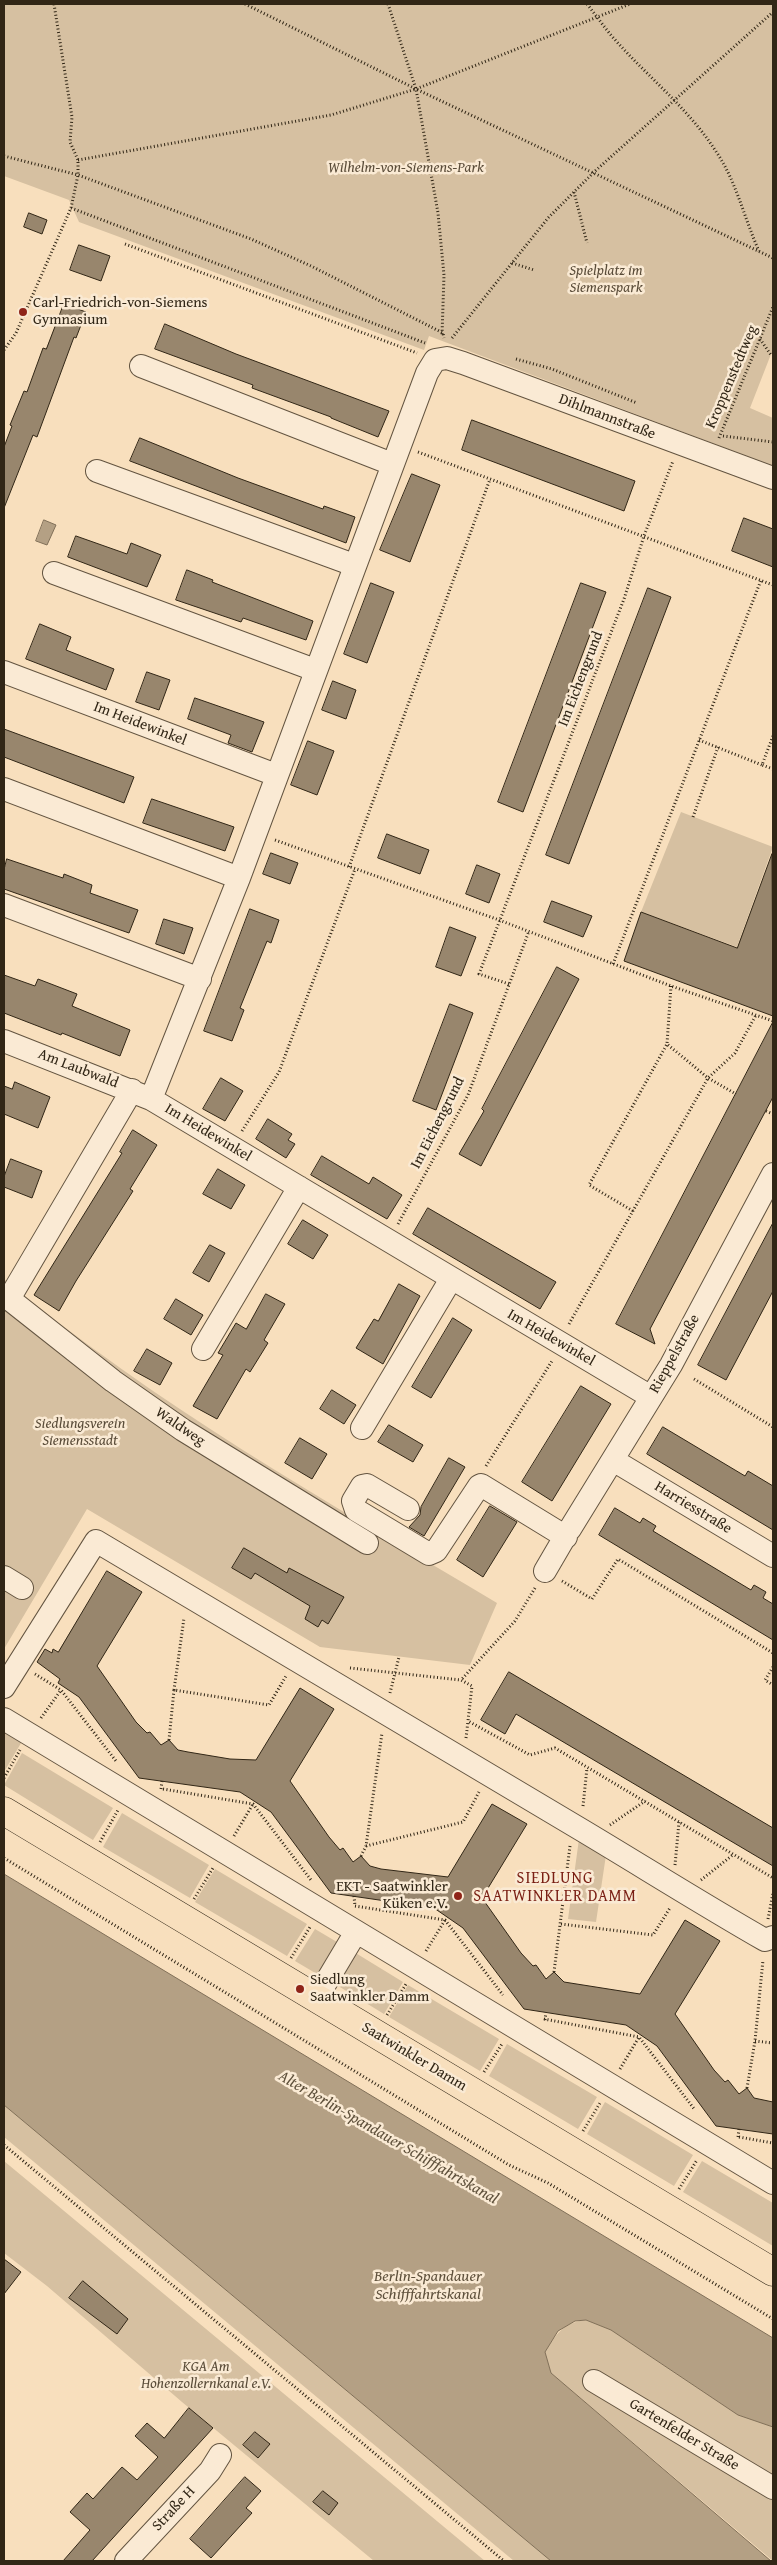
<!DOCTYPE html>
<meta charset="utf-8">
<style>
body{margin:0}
#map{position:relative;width:777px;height:2565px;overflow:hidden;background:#f8dfbd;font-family:"Gentium Book Plus",serif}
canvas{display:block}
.frame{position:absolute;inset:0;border:5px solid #312616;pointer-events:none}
</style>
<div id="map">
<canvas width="777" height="2565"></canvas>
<div class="frame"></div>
</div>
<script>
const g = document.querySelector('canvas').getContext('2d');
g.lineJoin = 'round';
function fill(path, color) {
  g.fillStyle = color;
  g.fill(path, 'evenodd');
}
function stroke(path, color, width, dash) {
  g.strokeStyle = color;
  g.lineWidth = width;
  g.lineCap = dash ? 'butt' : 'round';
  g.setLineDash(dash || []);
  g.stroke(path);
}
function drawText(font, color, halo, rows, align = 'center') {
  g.font = font + ' "Gentium Book Plus",serif';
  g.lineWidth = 5;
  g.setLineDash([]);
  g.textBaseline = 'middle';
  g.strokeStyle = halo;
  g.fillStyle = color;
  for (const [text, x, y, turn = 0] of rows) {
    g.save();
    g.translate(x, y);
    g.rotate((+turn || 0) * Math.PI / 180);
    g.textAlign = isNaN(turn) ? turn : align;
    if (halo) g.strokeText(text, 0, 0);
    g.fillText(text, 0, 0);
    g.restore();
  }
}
const green = new Path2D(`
 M4 4H773V349L750 408 773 418V466L429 336 424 350 79 222 69 200 4 176Z
 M681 812 773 847 737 947 641 912Z
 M4 1279C155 1405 328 1502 497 1603L470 1665 320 1647 87 1509 4 1649Z
 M4 1726 24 1738 4 1772Z
 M22 1753 113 1808 93 1840 4 1785Z
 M122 1813 209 1865 190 1898 103 1847Z
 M579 1839 606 1855 596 1922 568 1919Z
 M215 1869 307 1924 287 1956 195 1902Z
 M315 1929 342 1945 322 1977 295 1961Z
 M354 1952 403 1982 384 2014 335 1984Z
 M408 1985 499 2039 480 2071 389 2017Z
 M507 2044 597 2097 578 2129 489 2076Z
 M605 2102 693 2155 674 2186 587 2134Z
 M4 2105 551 2561H514L4 2137Z
 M4 2161 485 2561H374L182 2402 47 2286 4 2253Z
 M702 2161 773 2203V2246L683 2192Z
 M586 2320 611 2330 738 2415 773 2427V2561L551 2373 545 2352C556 2334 564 2322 586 2320Z`);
const water = new Path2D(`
 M44 520 56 525 47 545 36 541Z
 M4 1874 773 2338V2427L738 2415 611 2330 586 2320 575 2321 558 2331 545 2352 551 2373 771 2561H551L4 2105Z`);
const building = new Path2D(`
 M29 213 47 220 42 234 24 227Z
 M79 245 110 256 101 281 70 270Z
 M64 304 86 312 76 338 74 337 37 437 33 435 4 508V447L12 426 10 425 24 391 27 392 43 348 46 349Z
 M165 324 236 354 389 411 378 437 331 418V417L252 388 253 385 155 349Z
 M472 420 635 481 624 511 462 450Z
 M140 438 238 478 323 509 324 506 355 517 346 543 130 461Z
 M412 474 440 485 410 562 380 550Z
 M744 518 773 529V567L732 551Z
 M76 536 127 554 131 543 161 555 147 587 68 557Z
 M187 570 213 580 212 582 313 621 306 640 243 618 241 622 176 600Z
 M371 583 394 592 367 663 344 654Z
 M581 583 606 592 523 812 498 802Z
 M648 588 671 597 569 864 546 855Z
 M40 624 71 637 66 650 114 669 106 690 26 659Z
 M147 672 170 680 159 710 136 702Z
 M333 681 356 690 346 719 322 710Z
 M195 698 264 722 252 752 228 743 231 735 188 719Z
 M4 729 134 777 124 803 4 757Z
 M308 741 334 751 317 795 291 785Z
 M152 799 234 827 225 851 143 823Z
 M387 834 429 850 420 874 378 858Z
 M271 853 298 863 290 884 263 874Z
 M772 854 773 1016 624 961 641 912 737 948Z
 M7 859 63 878 64 874 92 885 90 893 138 910 129 933 4 889V870Z
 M477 865 500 874 489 903 466 894Z
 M552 901 592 916 583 937 544 922Z
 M250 909 279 920 271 943 267 941 240 1008 244 1010 232 1041 204 1031Z
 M164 919 193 928 184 954 156 944Z
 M450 927 476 937 461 976 436 967Z
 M557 967 579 979 481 1166 459 1154 484 1111 482 1109Z
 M4 975 35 986 38 979 77 994 72 1006 130 1030 120 1056 62 1033 61 1035 4 1013Z
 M450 1004 473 1013 436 1110 413 1101Z
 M773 1022V1097L650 1329 655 1344 616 1324Z
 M221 1078 243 1091 225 1121 203 1109Z
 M15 1082 50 1097 38 1128 4 1114V1086L12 1089Z
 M268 1119 292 1134 288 1140 295 1144 286 1158 256 1139Z
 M133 1130 157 1145 130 1189 133 1191 76 1281 59 1311 34 1295 122 1153 120 1152Z
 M322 1156 369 1184 373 1177 402 1195 387 1219 311 1175Z
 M11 1159 42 1171 32 1198 4 1187V1177Z
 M218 1169 245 1185 231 1209 203 1194Z
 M428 1208 556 1282 540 1309 413 1234Z
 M303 1220 328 1235 313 1259 288 1244Z
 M773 1223V1291L726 1380 698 1365Z
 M210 1245 225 1253 209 1282 193 1273Z
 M399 1284 420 1296 383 1364 356 1348 374 1319 378 1321Z
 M266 1294 285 1304 264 1340 268 1343 250 1372 246 1369 217 1419 193 1406 223 1355 218 1353 236 1323 246 1329Z
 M176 1299 203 1315 191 1335 164 1319Z
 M453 1318 472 1330 431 1398 412 1387Z
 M147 1349 172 1363 160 1385 134 1371Z
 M581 1386 611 1404 552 1501 522 1482Z
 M332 1390 356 1405 344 1424 320 1409Z
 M389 1425 423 1445 413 1462 378 1442Z
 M663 1427 745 1476 748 1471 773 1486V1530L647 1454Z
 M300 1438 327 1454 312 1479 285 1463Z
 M449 1458 465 1467 424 1536 409 1527 420 1515 421 1507Z
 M490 1506 517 1522 483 1577 457 1560Z
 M615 1508 640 1523 643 1518 656 1526 653 1531 751 1590 754 1585 766 1592 763 1598 773 1604V1640L599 1535Z
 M244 1548 287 1573 289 1568 344 1597 328 1624 322 1620 318 1627 305 1619 310 1606 255 1573 251 1579 232 1568Z
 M107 1571 142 1592 97 1666 136 1722 147 1733 150 1732 161 1745 169 1740 178 1750 188 1752 230 1759 256 1760 300 1688 334 1709 290 1781 329 1837 340 1850 343 1848 353 1862 361 1856 370 1866 381 1869 448 1877 492 1804 527 1824 482 1898 521 1953 533 1966 536 1965 546 1979 554 1972 564 1982 640 1994 685 1920 720 1941 675 2014 714 2070 725 2082 728 2080 739 2094 747 2088 754 2098 773 2102V2134L716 2126 657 2046 626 2025 524 2009 463 1928 434 1908 331 1893 271 1812 240 1792 139 1778 79 1697 58 1683 60 1679 37 1662 45 1649 52 1653 53 1649 58 1652Z
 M509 1672 773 1828V1866L516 1714 505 1734 481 1720Z
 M4 2259 21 2272 4 2294Z
 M83 2281 128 2319 117 2334 69 2298Z
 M189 2408 213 2428 92 2561H63L90 2530 70 2512 87 2493 93 2499 122 2467 137 2480 158 2457 135 2436 147 2423 164 2438Z
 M255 2432 270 2444 258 2458 243 2445Z
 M245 2477 261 2491 246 2508 252 2513 211 2558 190 2539Z
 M323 2491 338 2503 329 2515 313 2502Z`);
const path = new Path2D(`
 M245 4 416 89 773 258
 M388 4 416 89 438 213 444 275 442 335
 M587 4C595 14 602 24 610 34 645 75 688 107 717 153 737 183 744 218 759 251
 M4 156 78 175 251 239 311 266 443 333 444 338
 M78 160 331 115 416 89 630 4
 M574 192 587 243
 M71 208 425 343
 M125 244 417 353
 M512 263 534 270
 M452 338 548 218 594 172 773 12
 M760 339 771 355
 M4 350 16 333 71 208 78 175V160L70 142 72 117 54 4
 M516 359 552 369 637 403
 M723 436 773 442
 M719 438 773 307
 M418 452 773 585
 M773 736 762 765 773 769
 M699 740 762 765
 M693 817 718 747
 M275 840 499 920 671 986 773 1021
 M349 867 490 479
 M613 964 761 580
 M509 984 479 974 624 599 644 536 673 461
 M671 986 667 1044 708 1078 736 1094
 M766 1111 773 1114
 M242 1131 279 1072 355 869
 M633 1211 589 1185 667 1044
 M398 1224 468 1095 529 931
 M569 1324 708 1078 735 1053 756 1015
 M694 1379 773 1427
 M486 1466 552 1361
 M562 1581 592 1599 618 1559 773 1653
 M535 1588 515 1621 461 1680 472 1686 468 1721 530 1755 555 1748 773 1878
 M773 1667 765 1680 773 1685
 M350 1668 461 1680
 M35 1674 61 1690 116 1761
 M174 1690 184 1618
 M390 1693 399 1657
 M41 1718 61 1690
 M466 1738 468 1721
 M169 1740 174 1690 269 1705 286 1676
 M4 1778 20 1750
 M161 1789 162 1781
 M163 1789 253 1804 311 1880
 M583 1806 587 1768
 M610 1825 645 1801
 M234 1836 253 1804
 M100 1842 118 1810
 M366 1846 463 1822 479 1792
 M361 1856 366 1846 382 1733
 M4 1858 509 2165 548 2183 773 2319
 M675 1865 679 1822
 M701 1880 734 1854
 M354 1896 355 1906
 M194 1899 213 1868
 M355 1906 445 1920 503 1995
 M768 1919 773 1893
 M561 1924 653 1935 670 1908
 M426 1951 445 1920
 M291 1958 310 1927
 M554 1972 570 1846
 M387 2015 406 1984
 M544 2019 639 2037 695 2110
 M545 2020 546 2013
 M755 2041 773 2043
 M620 2069 639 2037
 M484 2072 502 2044
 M747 2088 755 2041 763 1960
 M583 2131 600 2103
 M738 2137 739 2129
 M739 2137 773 2143
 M4 2145 504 2561
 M679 2189 697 2160`);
const minor = new Path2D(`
 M141 366 392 464
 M97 471 354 565
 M54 573 315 670
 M4 672 276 775
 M4 789 239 878
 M4 905 200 979
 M4 1041 151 1099 651 1397
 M151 1099 239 878 427 373 435 360 447 358 463 363 773 478
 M4 1295 113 1381 183 1430 367 1543
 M9 1299 132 1090
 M203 1349 299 1187
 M362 1428 451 1279
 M613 1460 773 1556
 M408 1509 367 1485 362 1486 353 1501 356 1510 429 1554 436 1551 479 1486 481 1485 566 1537
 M570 1529 671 1365 773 1174
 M545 1571 566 1535
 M4 1577 22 1588
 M4 1687 96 1541C257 1638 419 1733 580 1829 642 1866 702 1904 765 1940L773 1937
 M4 1719 773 2183
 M316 1999 356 1932
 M594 2381 773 2488
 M126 2561 210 2471 220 2455`);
const major = new Path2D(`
 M4 1811 773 2272`);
const markers = [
 [23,312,5,"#8f2418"],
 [458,1896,5,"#8f2418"],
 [300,1989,5,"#8f2418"]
];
const parkNames = [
 ["Wilhelm-von-Siemens-Park",406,168],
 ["Spielplatz im",606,271],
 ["Siemenspark",606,288],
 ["Siedlungsverein",80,1424],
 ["Siemensstadt",80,1441],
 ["KGA Am",206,2367],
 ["Hohenzollernkanal e.V.",206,2384]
];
const poiNames = [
 ["Carl-Friedrich-von-Siemens",33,303],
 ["Gymnasium",33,320],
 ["EKT - Saatwinkler",448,1887,"right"],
 ["Küken e.V.",448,1904,"right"],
 ["Siedlung",310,1980],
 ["Saatwinkler Damm",310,1997]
];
const streetNames = [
 ["Kroppenstedtweg",732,377,-67],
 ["Dihlmannstraße",607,417,21],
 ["Im Eichengrund",581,679,-69],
 ["Im Heidewinkel",140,724,21],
 ["Am Laubwald",78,1069,21],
 ["Im Eichengrund",438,1123,-63],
 ["Im Heidewinkel",208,1133,31],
 ["Im Heidewinkel",551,1338,30],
 ["Rieppelstraße",675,1354,-61],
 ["Waldweg",180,1427,34],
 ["Harriesstraße",693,1508,31],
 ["Saatwinkler Damm",414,2057,31],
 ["Gartenfelder Straße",684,2435,31],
 ["Straße H",174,2509,-47]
];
const neighbourhoodNames = [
 ["SIEDLUNG",555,1879],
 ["SAATWINKLER DAMM",555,1897]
];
const waterNames = [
 ["Alter Berlin-Spandauer Schifffahrtskanal",388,2138,30],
 ["Berlin-Spandauer",428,2277],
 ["Schifffahrtskanal",428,2295]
];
fill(green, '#d6c0a1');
fill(water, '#b4a084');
stroke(water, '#806f58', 1);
fill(building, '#98866d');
stroke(building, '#312616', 1);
stroke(minor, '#635440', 24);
stroke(major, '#312616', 29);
stroke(path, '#312616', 3, [1, 2.5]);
stroke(minor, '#faead4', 22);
stroke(major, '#f8dfbd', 28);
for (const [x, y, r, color] of markers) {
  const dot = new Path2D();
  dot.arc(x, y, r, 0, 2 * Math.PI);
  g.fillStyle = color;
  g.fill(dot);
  stroke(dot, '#faead4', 2);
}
drawText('italic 15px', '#5a4c39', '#faead4', parkNames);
drawText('15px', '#312616', '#faead4', poiNames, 'left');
drawText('15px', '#312616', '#faead4', streetNames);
g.letterSpacing = '1px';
drawText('16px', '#7a1f14', '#faead4', neighbourhoodNames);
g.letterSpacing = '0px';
drawText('italic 16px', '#5f513c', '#faead4', waterNames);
</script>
